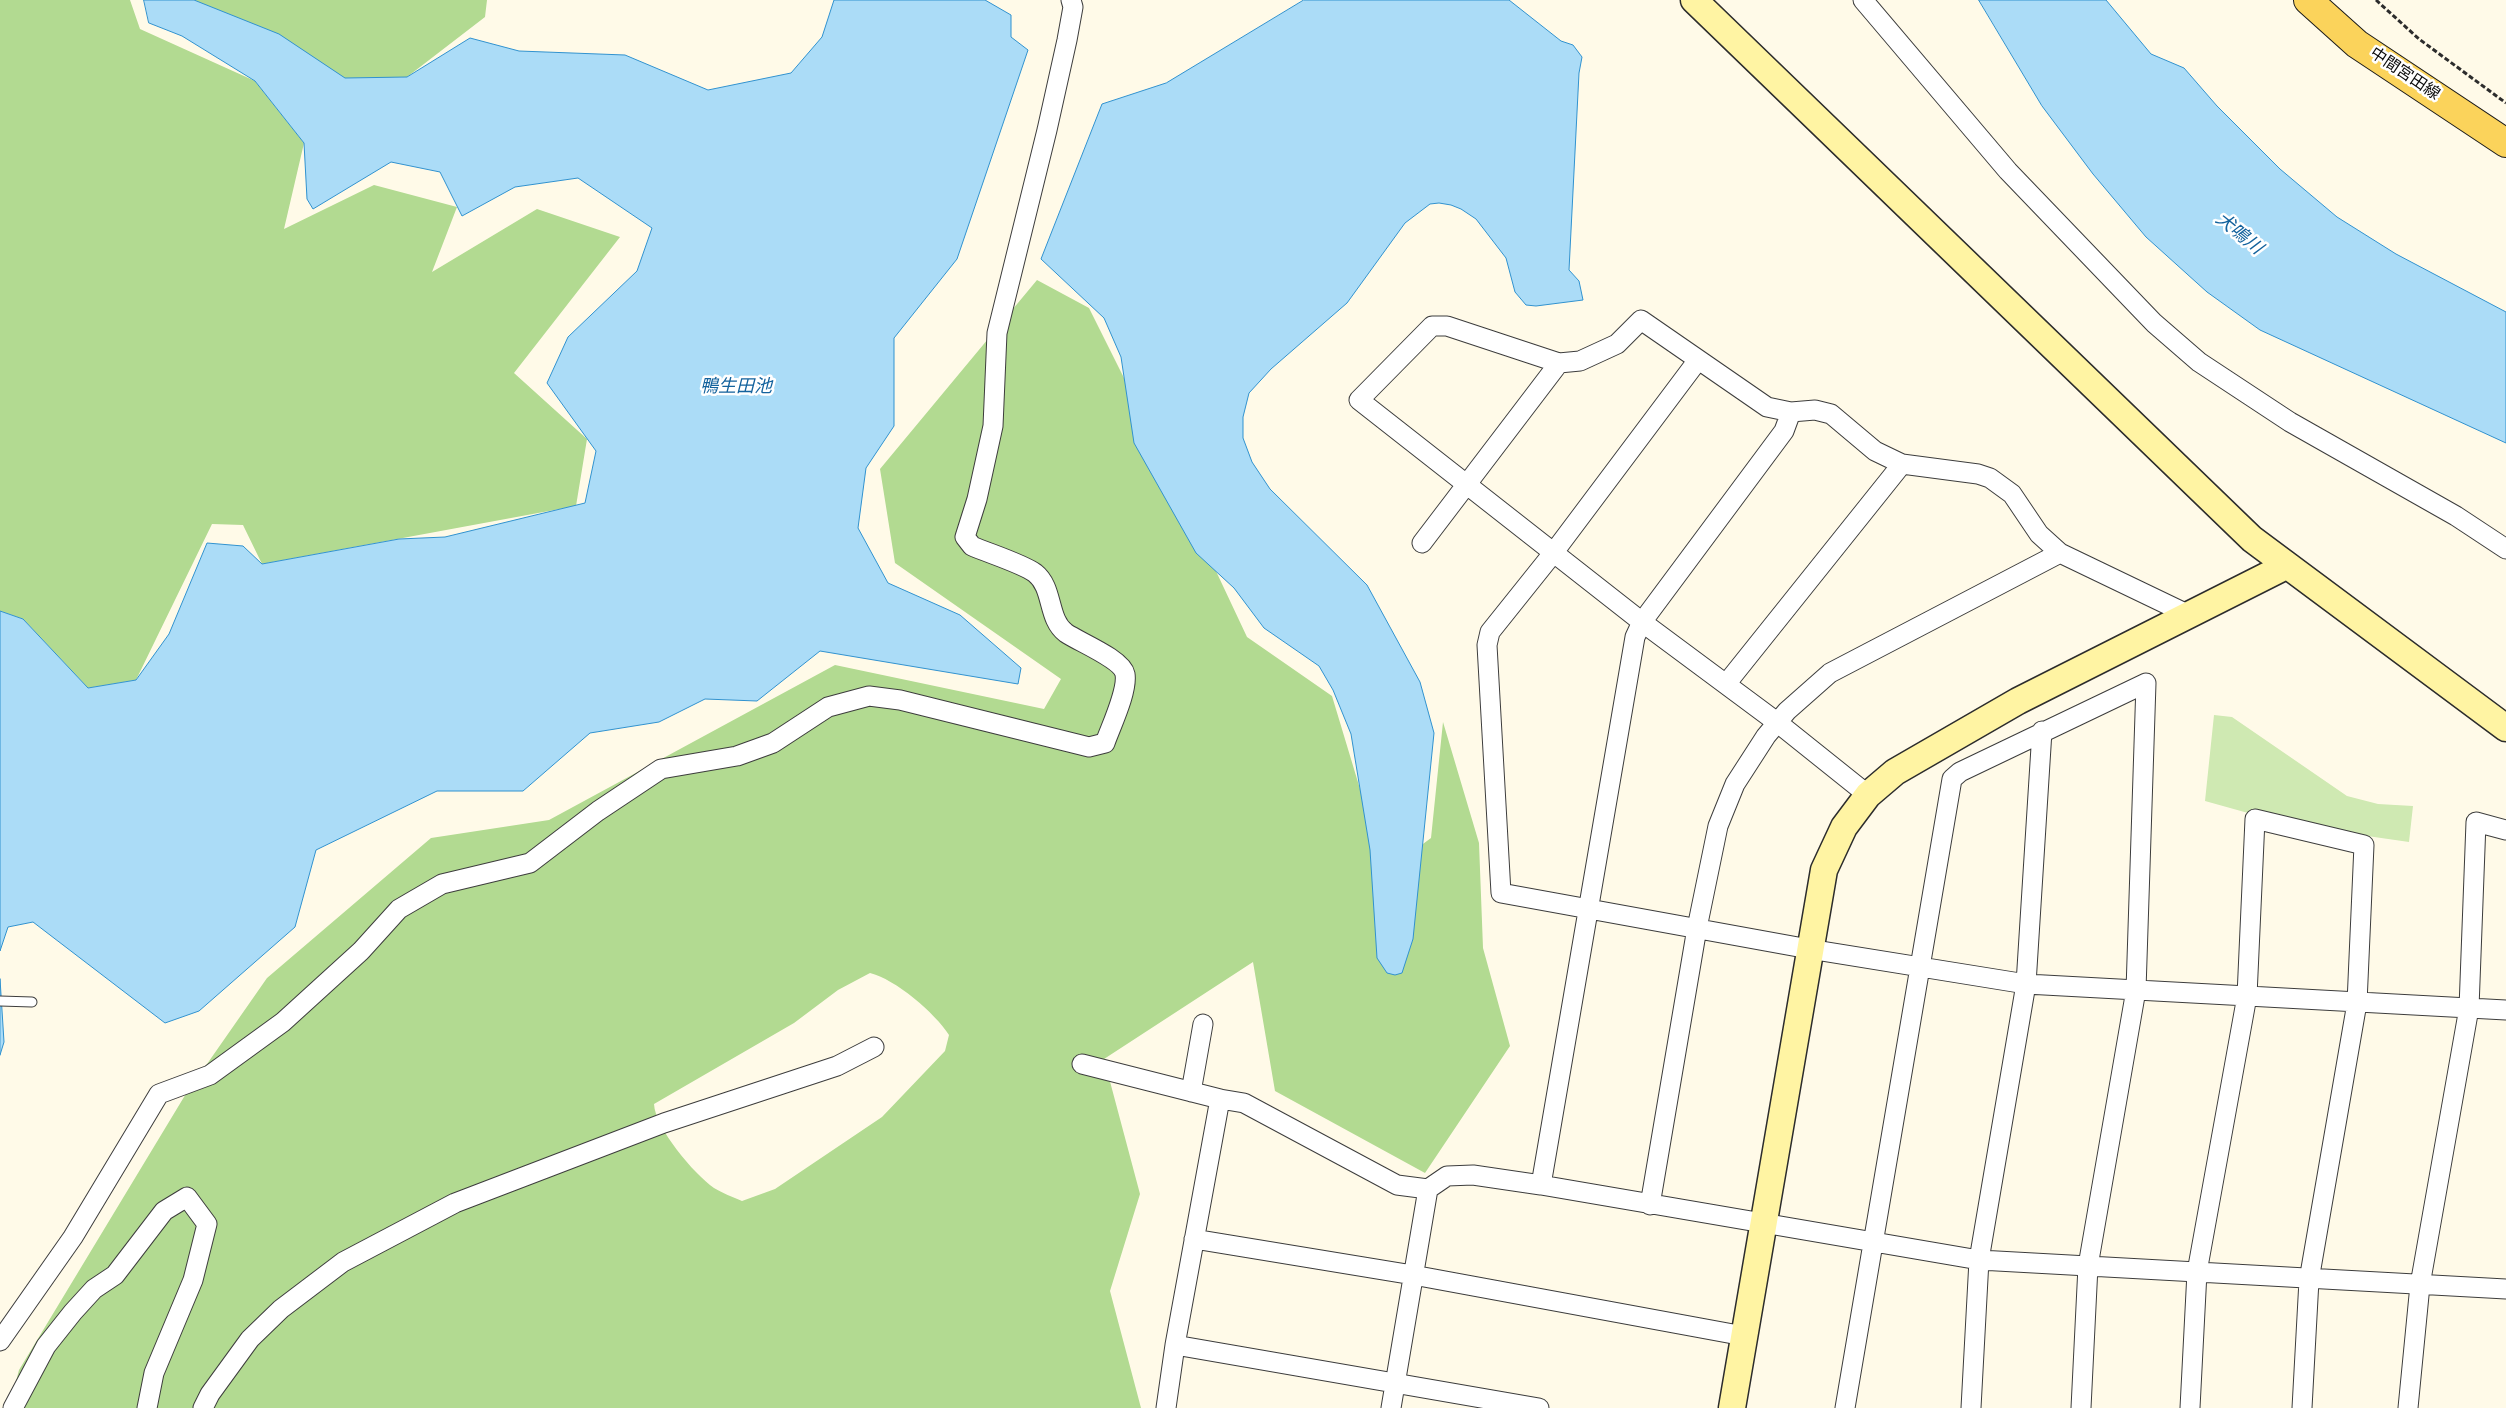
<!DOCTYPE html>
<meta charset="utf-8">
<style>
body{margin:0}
canvas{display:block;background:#fffae8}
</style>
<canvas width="2506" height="1408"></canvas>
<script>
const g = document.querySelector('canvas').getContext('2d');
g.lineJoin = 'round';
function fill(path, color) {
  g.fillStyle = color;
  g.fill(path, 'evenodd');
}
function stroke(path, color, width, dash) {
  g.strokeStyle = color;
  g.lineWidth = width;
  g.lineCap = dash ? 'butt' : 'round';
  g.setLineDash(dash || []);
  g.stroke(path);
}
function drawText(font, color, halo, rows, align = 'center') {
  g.font = font + ' Spectral,"Noto Sans JP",serif';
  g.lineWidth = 5;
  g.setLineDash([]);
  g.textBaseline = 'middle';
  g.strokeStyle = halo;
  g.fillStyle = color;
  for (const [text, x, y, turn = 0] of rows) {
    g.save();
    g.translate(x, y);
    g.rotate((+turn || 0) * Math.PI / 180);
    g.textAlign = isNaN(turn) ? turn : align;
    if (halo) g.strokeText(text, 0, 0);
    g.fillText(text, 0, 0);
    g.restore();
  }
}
const green = new Path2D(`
 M2214 715 2232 717 2347 796 2378 804 2413 806 2409 842 2291 825 2205 801Z`);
const forest = new Path2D(`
 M0 0H130L140 29 255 81 304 143 284 229 374 185 457 207 432 272 537 209 620 237 514 373 587 439 576 506 262 564 243 525 212 524 136 680 88 688 23 619 0 611Z
 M194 0H487L485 17 407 77 343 81Z
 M1037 280 1089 308 1143 416 1247 637 1332 696 1385 872 1431 838 1443 722 1479 843 1483 948 1510 1046 1425 1173 1275 1091 1253 962 1104 1059 1140 1194 1110 1291 1141 1408H9L19 1370 184 1097 267 978 431 838 549 820 835 665 1044 709 1061 679 895 563 880 469ZM870 973C895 979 935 1013 949 1035L945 1051 882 1117 775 1189 742 1201C733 1197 722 1193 714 1188 694 1174 655 1128 654 1104L794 1023 838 990Z`);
const water = new Path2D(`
 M144 0H194L279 34 345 78 407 77 470 38 519 51 625 55 708 90 791 73 822 37 834 0H985L1011 15V37L1028 50 957 259 894 338V426L866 468 858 528 888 583 960 615 1021 668 1018 684 820 651 757 701 705 699 659 722 590 733 523 791H437L316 850 295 927 199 1011 165 1023 33 922 8 927 0 951V611L23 619 88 688 136 680 169 634 207 543 243 546 262 564 399 539 445 537 585 503 596 451 547 383 568 337 637 271 652 228 578 178 515 187 462 216 440 172 391 162 313 209 307 199 304 143 255 81 182 36 149 23Z
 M1304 0H1509L1561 41 1573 45 1582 57 1579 73 1569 270 1579 281 1583 300 1536 306 1526 305 1515 292 1506 258 1476 219 1461 209 1451 205 1439 203 1430 204 1405 223 1347 303 1271 369 1249 393 1243 417V438L1252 462 1270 489 1367 585 1420 682 1434 733 1413 939 1402 973 1395 975 1387 973 1377 958 1370 850 1351 734 1333 690 1319 666 1264 628 1234 588 1196 553 1134 443 1121 357 1104 318 1041 259 1102 104 1166 83Z
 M1979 0H2106L2151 54 2184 68 2217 106 2280 169 2337 217 2396 254 2506 312V443L2260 330 2207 292 2146 237 2093 174 2042 106Z
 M0 979 4 1042 0 1055Z`);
const path = new Path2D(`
 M2376 0 2419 39 2506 103`);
const lane = new Path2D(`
 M0 1001 32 1002`);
const street = new Path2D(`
 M1863 0 2008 171 2154 323 2199 362 2290 422 2456 516 2506 549
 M1698 360 1554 552 1490 632 1487 645 1501 893 1809 949 2026 984 2506 1010
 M1422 543 1559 363
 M1726 684 1902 464
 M1868 795 1778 723 1642 622 1359 400 1432 326H1447L1559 363 1580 361 1617 344 1641 320 1767 407 1791 412 1815 410 1831 414 1875 451 1902 464 1978 474 1990 478 2012 494 2039 534 2060 553 2187 614
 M1082 1064 1220 1099
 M1191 1092 1203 1024
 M1541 1185 1635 637 1642 622 1784 431 1791 412
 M1650 1205 1697 928 1718 826 1735 784 1766 736 1787 711 1830 673 2060 553
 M1194 1239 1413 1275 1744 1336
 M0 1341 73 1237 159 1094 210 1075 283 1022 361 951 399 909 442 884 530 863 598 811 661 769 737 756 773 743 828 707 869 696 900 700 1089 747 1105 743C1111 726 1128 691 1125 674 1122 659 1079 642 1066 633 1047 619 1054 588 1035 573 1023 564 988 553 972 546L965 537 977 499 993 426 997 333 1047 130 1067 40 1073 7 1071 0
 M1175 1345 1539 1408
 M13 1408 46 1346 73 1312 94 1289 115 1275 164 1211 187 1197 207 1224 193 1280 154 1373 147 1408
 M203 1408 210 1394 250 1339 281 1309 343 1262 455 1203 664 1123 837 1066 874 1047
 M1166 1408 1175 1345 1220 1099 1244 1103 1397 1185 1428 1189 1447 1176 1473 1175 1541 1185 1979 1260 2506 1289
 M1391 1408 1428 1189
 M1845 1408 1952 779 1960 772 2146 683 2136 990 2088 1266 2081 1408
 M1971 1408 1979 1260 2026 984 2042 731
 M2190 1408 2197 1272 2247 996 2255 819 2364 845 2357 1003 2309 1280 2302 1408
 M2408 1408 2420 1285 2469 1008 2476 822 2506 830`);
const secondary = new Path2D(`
 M1694 0 2252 539 2506 728
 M1732 1408 1824 870 1844 827 1868 795 1895 772 2018 701 2286 566`);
const primary = new Path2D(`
 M2308 0 2357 44 2506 143`);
const streetNames = [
 ["中間宮田線",2404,75,34]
];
const waterNames = [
 ["犬鳴川",2238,235,39],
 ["鴨生田池",736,388]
];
fill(green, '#cfe9b2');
fill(forest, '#b2da91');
fill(water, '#abdcf7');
stroke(water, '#3192cf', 1);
stroke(lane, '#3d3d3d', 11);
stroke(street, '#3d3d3d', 21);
stroke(secondary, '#2c2c2c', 29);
stroke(primary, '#1b1b1b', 30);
stroke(path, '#2c2c2c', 3, [5, 2.5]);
stroke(lane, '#fff', 9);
stroke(street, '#fff', 19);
stroke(secondary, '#fff4a3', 26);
stroke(primary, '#fbd35b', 28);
drawText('16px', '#0a0a0a', '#fff', streetNames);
drawText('italic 18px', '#13629d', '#fff', waterNames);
</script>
